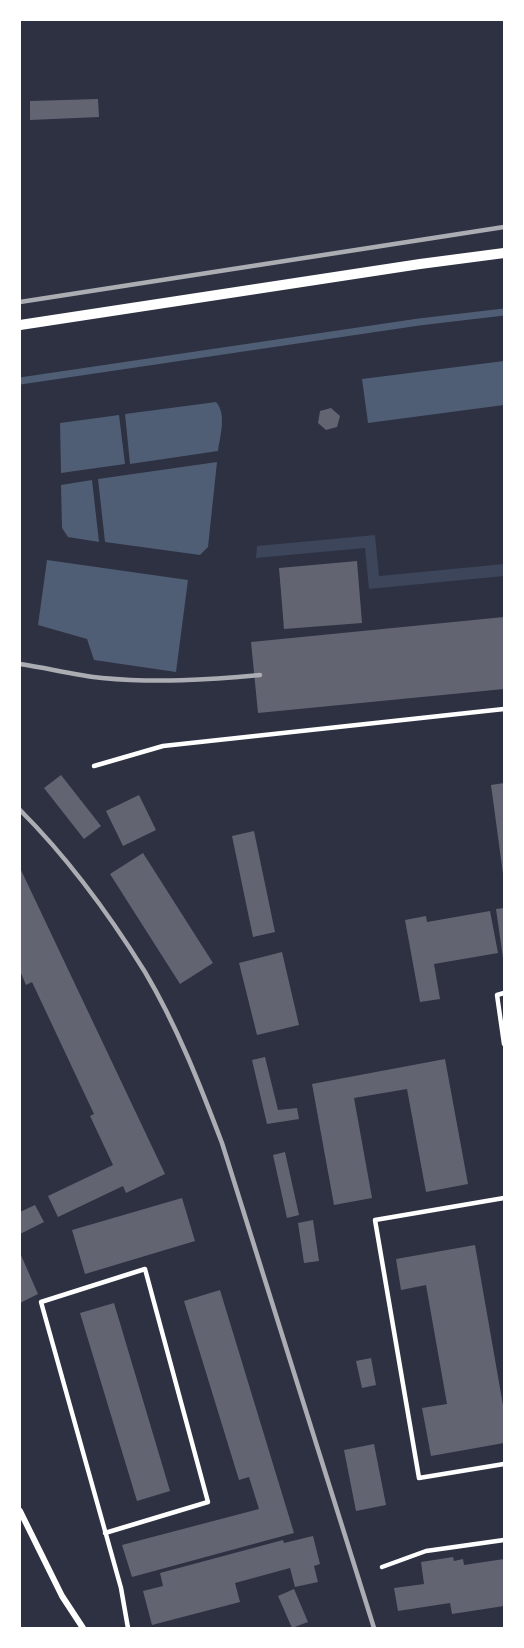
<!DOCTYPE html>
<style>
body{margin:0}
#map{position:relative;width:524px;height:1648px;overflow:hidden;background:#2d3142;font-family:Ubuntu,sans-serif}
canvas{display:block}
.frame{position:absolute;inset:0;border:21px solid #fff;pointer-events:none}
</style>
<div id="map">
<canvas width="524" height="1648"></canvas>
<div class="frame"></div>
</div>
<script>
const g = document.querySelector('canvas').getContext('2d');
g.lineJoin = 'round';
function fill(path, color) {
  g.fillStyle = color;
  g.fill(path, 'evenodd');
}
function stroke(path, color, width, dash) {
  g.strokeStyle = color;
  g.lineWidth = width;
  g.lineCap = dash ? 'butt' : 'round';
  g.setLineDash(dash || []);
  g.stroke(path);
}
const green = new Path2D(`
 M375 535 379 576 504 564V576L369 589 365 548 256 558 257 546Z`);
const water = new Path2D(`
 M504 361V405L368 423 362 379Z
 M216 402C227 414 220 436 218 451L130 464 125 414Z
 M119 415 125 464 61 473 60 423Z
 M217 462 208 547 200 555 105 542 98 479Z
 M92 480 99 542 68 537 62 528 61 485Z
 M47 560 188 580 176 672 94 660 87 639 38 625Z`);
const stream = new Path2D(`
 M20 381 419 322 504 312`);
const building = new Path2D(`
 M98 99 99 117 30 120V101Z
 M331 408 340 416 337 427 326 430 318 423 320 411Z
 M357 561 362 623 284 629 279 568Z
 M504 617V689L258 713 251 642Z
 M61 775 101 826 84 839 44 788Z
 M504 783V874H503L491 785Z
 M139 795 156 830 123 846 106 811Z
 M254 831 275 932 253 937 232 836Z
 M143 853 213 963 180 984 110 874Z
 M20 868 165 1174 126 1193 123 1186 58 1217 48 1196 113 1165 90 1116 94 1114 32 982 26 985 20 971Z
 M504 908V958H503L496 909Z
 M490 911 498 953 434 964 440 999 420 1002 405 920 426 916 427 922Z
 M282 952 299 1025 257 1035 239 963Z
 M265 1057 278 1110 297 1108 299 1119 267 1124 252 1060Z
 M445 1059 468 1184 426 1192 407 1089 354 1098 372 1198 334 1205 312 1084Z
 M285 1152 299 1215 287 1218 273 1155Z
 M182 1198 195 1241 85 1274 72 1230Z
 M35 1205 44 1222 20 1234V1212Z
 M313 1220 319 1261 304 1263 298 1223Z
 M475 1245 504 1411V1443L431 1456 422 1408 447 1404 426 1285 401 1290 396 1259Z
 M20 1253 38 1294 20 1303Z
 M220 1290 294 1533 132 1577 122 1545 259 1509 249 1477 239 1480 184 1301Z
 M114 1303 170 1491 137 1501 80 1313Z
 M371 1358 376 1385 362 1388 356 1361Z
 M374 1444 386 1505 356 1511 344 1450Z
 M313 1536 320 1564 314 1566 318 1582 295 1587 290 1568 235 1583 240 1602 152 1625 143 1591 163 1586 160 1573 283 1540 284 1543Z
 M453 1557 454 1561 463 1559 464 1565 504 1559V1606L452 1614 450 1603 398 1611 394 1588 424 1584 421 1562Z
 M294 1589 308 1622 292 1628 278 1596Z`);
const service = new Path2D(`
 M94 766 163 746 504 709
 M504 993 497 995 504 1044
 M504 1198 375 1220 419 1478 504 1464
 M105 1533 208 1502 145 1269 41 1302 121 1588 128 1628
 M382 1567 426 1551 504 1540`);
const minor = new Path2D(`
 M20 1511 62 1596 83 1628`);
const tertiary = new Path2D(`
 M20 325 420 264 504 253`);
const rail = new Path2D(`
 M20 302 504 227
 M20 664C47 668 75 675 102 678 156 683 207 680 260 675
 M20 810C68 858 109 914 145 972 177 1026 200 1085 222 1143L374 1628`);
fill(green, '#3c4559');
fill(water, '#4f5d75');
stroke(stream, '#4f5d75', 7);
fill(building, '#626471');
stroke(service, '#fff', 4.5);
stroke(minor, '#fff', 6);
stroke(tertiary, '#fff', 10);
stroke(rail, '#abadb3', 4.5);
</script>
